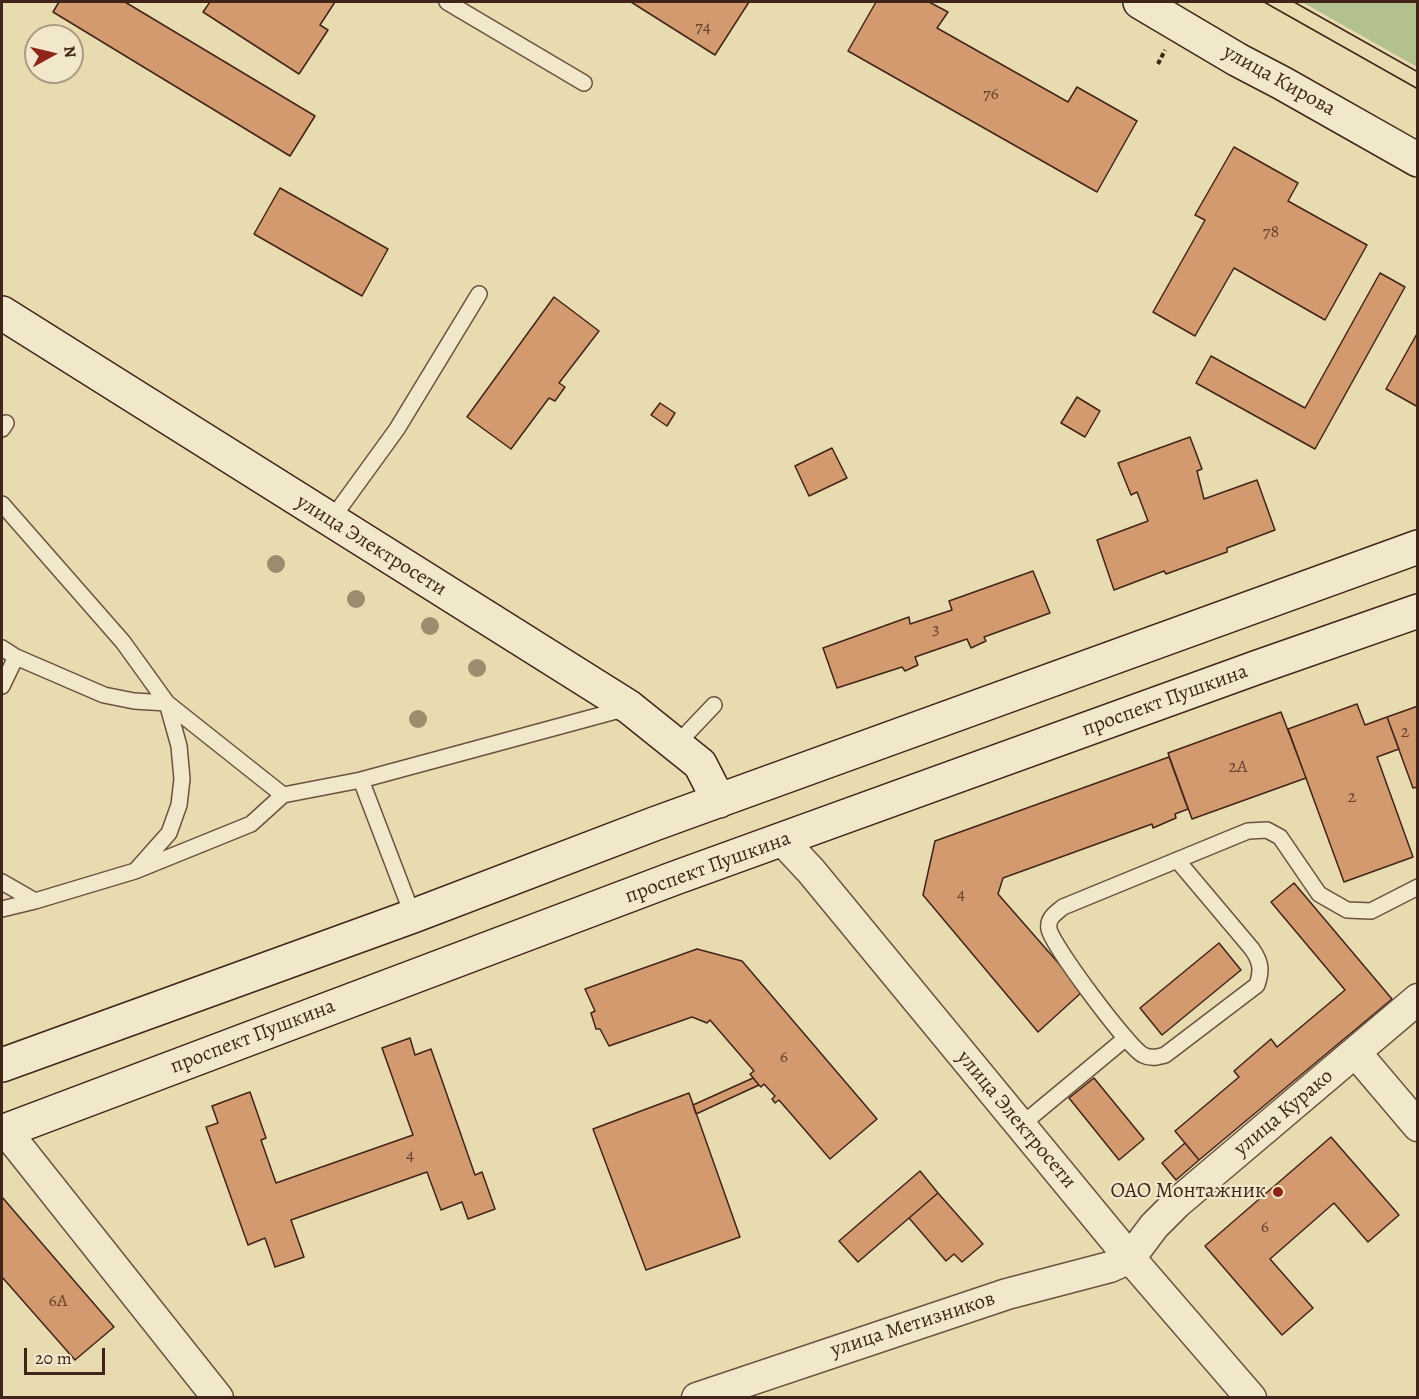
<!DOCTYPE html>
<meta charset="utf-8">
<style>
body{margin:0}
#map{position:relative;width:1419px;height:1399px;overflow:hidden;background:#e9dbb0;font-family:Alegreya,serif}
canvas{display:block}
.frame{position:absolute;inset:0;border:3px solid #412419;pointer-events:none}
.north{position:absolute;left:24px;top:24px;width:60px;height:60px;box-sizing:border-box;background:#f1e8cc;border:2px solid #ab9a84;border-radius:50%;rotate:82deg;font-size:16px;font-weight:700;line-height:24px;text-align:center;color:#412419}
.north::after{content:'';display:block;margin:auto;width:21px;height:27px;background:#8f2418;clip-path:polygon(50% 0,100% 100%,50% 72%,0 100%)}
.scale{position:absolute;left:24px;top:1348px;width:81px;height:27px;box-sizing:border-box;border:3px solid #412419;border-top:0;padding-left:8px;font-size:18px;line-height:21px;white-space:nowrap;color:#412419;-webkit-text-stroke:4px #f1e8cc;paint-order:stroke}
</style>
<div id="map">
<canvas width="1419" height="1399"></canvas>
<div class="frame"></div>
<div class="north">N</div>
<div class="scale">20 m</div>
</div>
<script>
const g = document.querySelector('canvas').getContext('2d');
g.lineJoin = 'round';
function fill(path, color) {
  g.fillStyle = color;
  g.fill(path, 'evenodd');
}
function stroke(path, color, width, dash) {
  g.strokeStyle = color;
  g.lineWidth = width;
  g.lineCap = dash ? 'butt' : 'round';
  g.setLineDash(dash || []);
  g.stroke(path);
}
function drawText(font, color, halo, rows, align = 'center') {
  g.font = font + ' Alegreya,serif';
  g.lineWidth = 4.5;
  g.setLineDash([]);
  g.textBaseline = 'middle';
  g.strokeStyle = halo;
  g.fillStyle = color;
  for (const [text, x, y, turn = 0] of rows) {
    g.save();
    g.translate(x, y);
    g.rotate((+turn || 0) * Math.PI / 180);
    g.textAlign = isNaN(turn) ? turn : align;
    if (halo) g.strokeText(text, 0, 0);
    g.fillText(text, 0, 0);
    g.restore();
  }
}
const green = new Path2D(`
 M1302 2H1417V67Z`);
const building = new Path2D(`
 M59 2H125L315 116 290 156 53 12Z
 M210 2H335L320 25 328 30 299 74 203 12Z
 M631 2H749L715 55Z
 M876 2H929L948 12 937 28 1068 102 1077 87 1137 121 1097 192 848 51Z
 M1234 147 1298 183 1288 201 1367 245 1325 320 1234 268 1195 336 1153 312 1205 220 1195 215Z
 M280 188 388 249 362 296 254 234Z
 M1380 273 1405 287 1315 449 1196 383 1211 356 1305 408Z
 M554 297 599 331 559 383 565 387 555 401 549 398 511 449 467 417Z
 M1418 332V407L1386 389Z
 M1077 397 1100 411 1085 437 1061 423Z
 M660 403 675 413 667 426 651 415Z
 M1190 437 1202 469 1197 471 1204 499 1257 480 1275 530 1227 548V552L1166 574 1164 571 1114 590 1097 540 1148 521 1137 492 1131 495 1118 463Z
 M832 448 847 478 809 496 795 466Z
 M1033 571 1050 613 984 637 986 641 971 648 967 639 915 657 918 665 905 671 902 667 837 688 823 648 909 617 910 624 952 610 949 601Z
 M1357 704 1365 725 1387 717 1399 749 1377 757 1413 857 1344 882 1288 729Z
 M1418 706V787L1413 788 1387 717Z
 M1281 712 1306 778 1192 819 1168 753Z
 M1169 757 1188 809 1175 814 1176 818 1153 828 1152 824 1003 878 998 894 1061 966 1062 962 1082 992 1038 1032 923 895 935 841Z
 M1294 883 1392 999 1199 1160 1175 1131 1239 1077 1234 1071 1271 1039 1277 1047 1345 990 1271 902Z
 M1219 943 1241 970 1162 1035 1140 1008Z
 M697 949 742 961 877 1119 830 1159 779 1100 775 1103 772 1099 775 1096 764 1084 761 1087 759 1085 750 1074 754 1071 710 1020 707 1023 692 1017 609 1046 600 1029H596L591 1013 595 1011 585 989Z
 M410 1038 415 1055 431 1049 475 1175 482 1172 495 1209 468 1219 462 1202 441 1210 427 1172 291 1220 304 1257 275 1267 265 1238 248 1245 206 1127 218 1123 212 1106 250 1092 266 1138 261 1140 276 1183 413 1135 382 1048Z
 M753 1078 759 1085 696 1114 693 1105Z
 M1094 1078 1144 1139 1119 1160 1069 1098Z
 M689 1093 740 1237 646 1270 593 1129Z
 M1331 1137 1399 1215 1368 1242 1334 1203 1270 1259 1313 1308 1282 1335 1205 1246Z
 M1185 1143 1199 1160 1176 1180 1162 1163Z
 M920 1171 938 1193 858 1262 839 1241Z
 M938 1193 983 1244 962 1262 954 1254 946 1261 909 1218Z
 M2 1197 114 1327 75 1360 2 1277Z`);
const path = new Path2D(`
 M1158 64 1165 50`);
const lane = new Path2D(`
 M447 2 584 83
 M2 429 6 423
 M2 504 123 642 167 703 179 746 182 779 179 805 169 833 137 869
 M331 520 397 429 479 294
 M2 648 16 657 104 695 134 701 167 703 283 795
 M2 686 16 657
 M676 745 714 705
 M361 780 413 916
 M1177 860 1252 949C1261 962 1262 970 1257 985L1165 1055C1157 1057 1151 1059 1143 1055 1128 1047 1052 945 1049 929 1047 918 1056 913 1063 907L1248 831 1267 830 1280 837 1319 894 1347 910 1371 911 1418 887
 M2 882 35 901
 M2 909 35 901 135 871 251 824 283 795 361 780 627 708
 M1020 1126 1126 1038`);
const street = new Path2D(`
 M783 841 811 871 1130 1258 1251 1398
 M1356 1053 1418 1126
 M5 1130 218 1398
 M697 1398 1007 1294 1110 1267 1130 1258 1154 1226 1177 1203 1418 999`);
const secondary = new Path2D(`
 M1140 2 1238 60 1282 83 1418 160
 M2 313 629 707 700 764 719 801
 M2 1065 413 916 654 824 1418 547
 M2 1132 675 878 1258 667 1418 611`);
const tram = new Path2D(`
 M1264 2 1418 89
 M1294 2 1418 72`);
const trees = [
 [276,564],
 [356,599],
 [430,626],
 [477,668],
 [418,719]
];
const markers = [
 [1278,1192,6,"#8f2418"]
];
const numberNames = [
 ["74",703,28],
 ["76",991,95],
 ["78",1271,233],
 ["3",936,630],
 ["2",1405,733],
 ["2А",1238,768],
 ["2",1352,798],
 ["4",961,895],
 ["6",784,1058],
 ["4",410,1156],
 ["6",1265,1228],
 ["6А",58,1302]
];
const streetNames = [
 ["улица Кирова",1279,81,29],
 ["улица Электросети",371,546,32],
 ["проспект Пушкина",1165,701,-20],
 ["проспект Пушкина",708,868,-20],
 ["проспект Пушкина",253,1037,-21],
 ["улица Курако",1284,1113,-40],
 ["улица Электросети",1016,1120,50],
 ["улица Метизников",913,1325,-18]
];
const poiNames = [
 ["ОАО Монтажник",1266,1192]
];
fill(green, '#b3c18e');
fill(building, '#d49a6f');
stroke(building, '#412419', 1.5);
stroke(lane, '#6b523f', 18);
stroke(street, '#6b523f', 33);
stroke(secondary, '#412419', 36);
stroke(path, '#412419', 4, [4.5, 3]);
stroke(lane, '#f1e8cc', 15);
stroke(street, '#f1e8cc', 30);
stroke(secondary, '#f1e8cc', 33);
stroke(tram, '#412419', 1.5);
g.fillStyle = '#9d8c6d';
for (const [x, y] of trees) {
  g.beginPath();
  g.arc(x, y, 9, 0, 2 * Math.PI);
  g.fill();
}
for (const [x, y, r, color] of markers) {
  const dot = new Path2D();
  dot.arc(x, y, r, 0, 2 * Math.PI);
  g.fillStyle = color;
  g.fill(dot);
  stroke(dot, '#f1e8cc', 2);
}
drawText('18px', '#66422e', null, numberNames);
drawText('21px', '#412419', '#f1e8cc', streetNames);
drawText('21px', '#412419', '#f1e8cc', poiNames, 'right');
</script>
